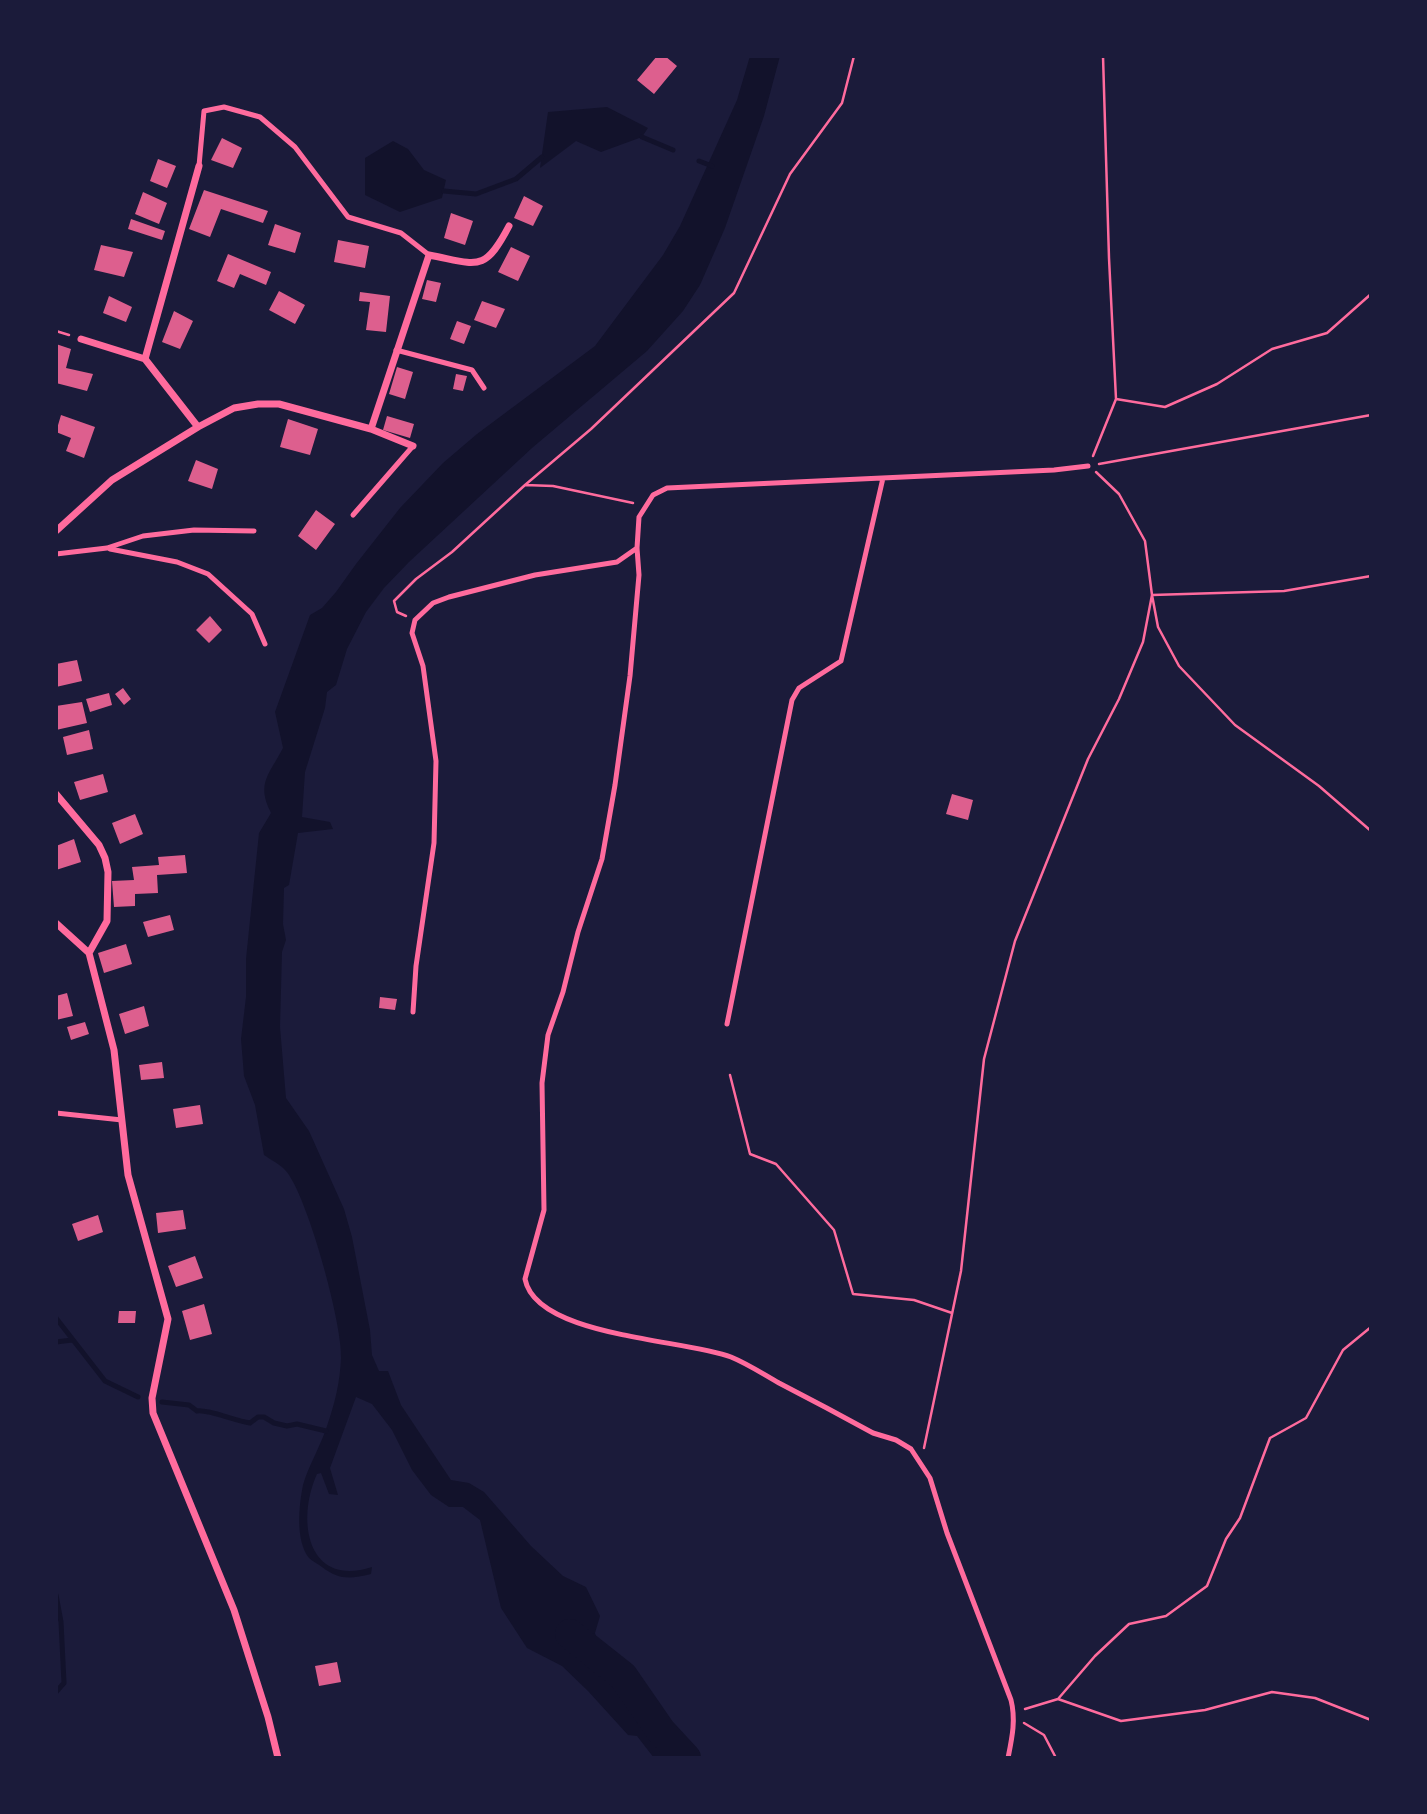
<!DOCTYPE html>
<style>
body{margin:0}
#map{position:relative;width:1427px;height:1814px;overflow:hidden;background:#1b1b3a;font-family:"DejaVu Sans",sans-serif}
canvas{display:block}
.frame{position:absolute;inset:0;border:58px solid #1b1b3a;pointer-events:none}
</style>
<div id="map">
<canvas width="1427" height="1814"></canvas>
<div class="frame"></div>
</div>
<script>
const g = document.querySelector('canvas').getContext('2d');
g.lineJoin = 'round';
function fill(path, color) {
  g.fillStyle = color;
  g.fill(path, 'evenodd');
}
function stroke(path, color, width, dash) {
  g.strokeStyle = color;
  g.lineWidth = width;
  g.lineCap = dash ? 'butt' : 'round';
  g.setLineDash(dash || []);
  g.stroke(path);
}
const water = new Path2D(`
 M750 56H780L764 116 725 228 700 285 683 311 647 351 532 448 409 562 384 588 366 612 347 649 336 685 327 692 325 708 305 772 302 817 330 822 333 829 298 833 289 885 284 888 283 924 286 940 282 952 280 1027 286 1098 309 1131 344 1209 352 1237 370 1330 372 1355 379 1371H388L401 1405 451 1480 469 1483 484 1492 531 1546 563 1576 586 1587 600 1616 595 1633 607 1674 635 1699 649 1715 650 1722 664 1737 673 1741 674 1751 687 1753 693 1758H654L637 1736 628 1735 588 1691 562 1666 527 1648 501 1608 480 1520 463 1507H449L431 1495 412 1470 392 1430 372 1404 356 1397 330 1468 338 1495 329 1494 321 1473 317 1474C296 1520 307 1588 372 1567L371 1574C350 1579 339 1580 322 1567 318 1564 312 1561 309 1558 295 1540 299 1505 303 1485 308 1467 321 1445 327 1426 335 1403 340 1382 341 1358 343 1325 307 1195 286 1171 280 1164 271 1160 264 1155L255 1105 244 1076 241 1039 246 997V959L259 833 271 813C256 783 269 775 283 748L275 712 310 615 322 608 336 592 356 564 400 508 443 463 477 434 595 346 663 255 680 226 737 100Z
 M607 107 648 128 642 137 601 152 576 141 540 168 548 112Z
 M393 141 408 149 424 170 446 180 442 198 400 212 365 195V158Z`);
const stream = new Path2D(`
 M642 137 673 150
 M699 161 712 166
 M444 191 476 194 516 179 542 157
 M56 1318 105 1381 138 1397
 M56 1342 72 1340
 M162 1402 189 1405 197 1411C208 1409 235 1421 250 1423L258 1417H264L274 1423 287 1426 297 1424 326 1431
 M56 1595 61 1622 64 1683 56 1692`);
const river = new Path2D(`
 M570 1634 623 1676 661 1731 686 1758`);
const building = new Path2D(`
 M657 56H665L677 66 654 94 637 80Z
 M222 138 242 148 233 168 211 160Z
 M158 159 176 166 167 188 150 181Z
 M204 190 268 211 263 223 221 209 210 237 189 229Z
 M143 192 167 203 159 224 135 214Z
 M524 196 543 206 533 226 514 218Z
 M451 213 473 221 465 245 444 238Z
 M131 219 165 231 162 240 128 229Z
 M275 224 301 233 295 253 268 245Z
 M338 240 369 246 365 268 334 262Z
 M101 245 133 252 124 277 94 270Z
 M511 247 530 256 518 281 498 272Z
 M228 254 271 272 266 285 240 274 234 288 217 281Z
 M427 280 441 283 436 302 422 299Z
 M279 291 305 305 295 324 269 310Z
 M360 292 390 296 386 332 366 330 370 302 359 301Z
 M109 296 132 307 126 322 103 313Z
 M482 301 505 309 496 328 474 320Z
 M174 311 193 321 180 349 162 342Z
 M457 321 471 326 464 344 450 339Z
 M56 344 71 349 66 368 93 374 87 391 56 383Z
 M397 367 413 372 405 399 389 394Z
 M456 374 467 376 463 391 453 389Z
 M61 415 95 427 84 458 66 451 71 438 56 432Z
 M387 416 414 424 410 438 383 430Z
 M288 419 318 429 310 455 280 447Z
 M196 460 218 469 212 489 188 481Z
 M316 510 335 524 316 550 298 536Z
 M210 616 222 630 209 643 196 630Z
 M77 660 82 681 56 687V664Z
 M123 688 131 699 124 705 115 694Z
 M109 693 112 705 90 712 86 699Z
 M82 702 87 723 56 730V706Z
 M89 730 93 749 67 755 63 737Z
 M103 774 108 792 80 800 74 782Z
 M952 794 973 800 968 820 946 814Z
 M135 814 143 834 120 844 112 823Z
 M74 839 81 862 56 870V846Z
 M185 855 187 873 157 875 158 893 135 894V906L114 907 112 881 134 880 132 867 159 865 158 857Z
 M170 915 174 930 148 937 143 922Z
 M126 944 132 964 104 973 98 953Z
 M67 993 73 1016 56 1020V996Z
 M380 997 397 999 395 1010 379 1008Z
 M144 1006 149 1026 125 1034 119 1014Z
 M85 1022 89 1034 71 1040 67 1027Z
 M162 1062 164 1078 141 1080 139 1065Z
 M200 1105 203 1124 176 1128 173 1109Z
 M183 1210 186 1229 158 1233 156 1213Z
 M98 1215 103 1232 78 1241 72 1224Z
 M195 1256 203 1278 176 1287 168 1266Z
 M204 1304 212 1334 190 1340 182 1311Z
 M119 1311H136L135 1323H118Z
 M337 1662 341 1682 319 1686 315 1666Z`);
const path = new Path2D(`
 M56 331 69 335
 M1116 399 1165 407 1217 384 1272 349 1327 333 1371 294
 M1093 456 1116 399 1109 258 1103 56
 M1099 464 1371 415
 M633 503 553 486 525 485 591 429 734 293 790 174 842 103 854 56
 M1371 576 1284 591 1152 595 1158 627 1179 666 1235 725 1319 786 1371 831
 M406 616 397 612 394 601 416 579 452 552 525 485
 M730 1075 750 1154 776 1164 834 1230 853 1294 914 1300 952 1313
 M924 1448 961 1271 984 1059 1015 941 1088 759 1119 699 1143 642 1152 595 1145 541 1119 494 1096 472
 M1058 1699 1121 1721 1205 1710 1272 1692 1315 1698 1371 1720
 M1025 1709 1058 1699 1095 1656 1129 1624 1166 1616 1207 1586 1226 1539 1240 1518 1270 1438 1306 1418 1343 1350 1371 1327
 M1024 1723 1044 1735 1056 1758`);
const service = new Path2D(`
 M199 166 204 111 224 107 260 117 295 147 348 217 401 233 429 255
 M396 350 472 370 484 388
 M353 515 413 446
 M110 549 177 562 208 574 252 614 265 644
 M56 554 107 548 143 536 194 530 254 531
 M413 1012 416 966 434 843 436 761 423 666 412 633 415 620 433 603 449 597 535 575 617 562 637 548
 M727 1024 792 700 799 688 841 661 883 478
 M56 1113 122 1120
 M1008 1758C1012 1738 1016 1720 1011 1700L947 1533 930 1478 911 1449 896 1440 873 1433C842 1416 810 1399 779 1383 763 1374 748 1364 731 1357 684 1339 536 1337 525 1279L544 1210 542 1083 548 1035 563 992 578 932 602 859 615 785 630 676 639 575 637 548 639 517 653 495 667 488 1054 470 1088 466`);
const minor = new Path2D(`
 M81 339 145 359 198 427 234 408 258 404H279L371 429 413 446
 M145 359 199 166
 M371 429 429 255C477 264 484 274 509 226
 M56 531 112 480 198 427
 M56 794 99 845 105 858 108 872 107 921 89 953 114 1050 128 1175 168 1319 152 1398 153 1413 234 1610 268 1717 278 1758
 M56 923 89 953`);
fill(water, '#12122b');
stroke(stream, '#12122b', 5);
stroke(river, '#12122b', 30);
fill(building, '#dd5f8e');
stroke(path, '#ff6b9d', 2.5);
stroke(service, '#ff6b9d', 5);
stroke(minor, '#ff6b9d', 7);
</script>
